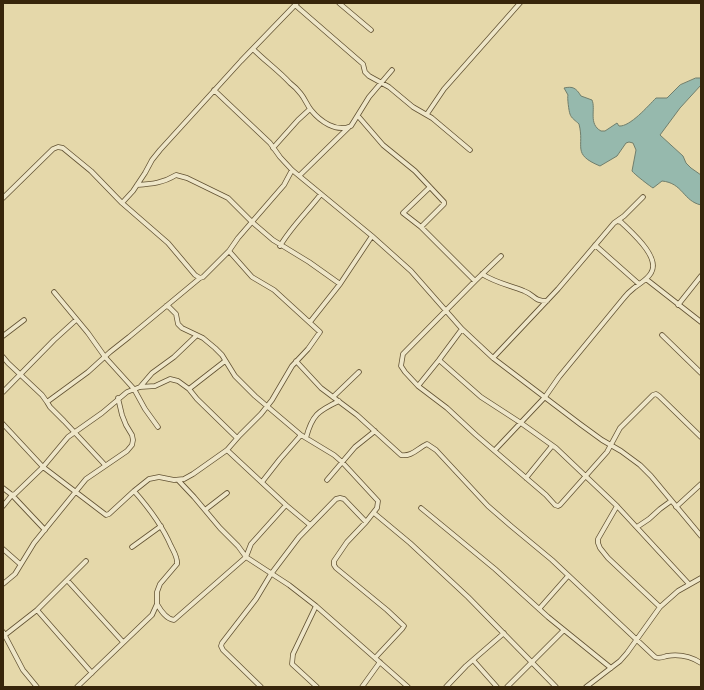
<!DOCTYPE html>
<style>
body{margin:0}
#map{position:relative;width:704px;height:690px;overflow:hidden;background:#e5d8aa;font-family:"Libre Bodoni",serif}
canvas{display:block}
.frame{position:absolute;inset:0;border:4px solid #37250b;pointer-events:none}
</style>
<div id="map">
<canvas width="704" height="690"></canvas>
<div class="frame"></div>
</div>
<script>
const g = document.querySelector('canvas').getContext('2d');
g.lineJoin = 'round';
function fill(path, color) {
  g.fillStyle = color;
  g.fill(path, 'evenodd');
}
function stroke(path, color, width, dash) {
  g.strokeStyle = color;
  g.lineWidth = width;
  g.lineCap = dash ? 'butt' : 'round';
  g.setLineDash(dash || []);
  g.stroke(path);
}
const water = new Path2D(`
 M696 78H701V85L680 108 660 135 683 156 686 163 691 168 701 175V205C683 201 683 183 662 181L653 188C651 187 634 174 632 171L636 150 633 143 629 142 626 143 617 156 600 166C571 154 585 147 579 124 576 121 571 118 570 114 569 112 567 97 568 95L564 88C573 86 576 88 581 96L592 100C596 109 588 124 601 131H605L617 123 619 126C630 127 648 106 656 98H667L680 85Z`);
const street = new Path2D(`
 M339 3 371 30
 M295 5 363 64 365 72 369 76 389 87 413 107 432 118 470 150
 M253 49C265 61 279 71 290 83 294 86 298 90 301 94 305 99 307 105 311 110 320 121 336 133 351 126L369 97 392 70
 M214 90 270 143 280 157 292 170 372 236
 M427 114 444 89 520 3
 M358 116 383 145 415 171 444 202V204L421 227
 M273 148 298 120 310 109
 M300 175 349 127
 M137 185C152 184 163 183 176 175L187 178 228 198 252 222 273 240 309 262 340 284
 M430 187 403 213 421 227 475 281
 M3 198 53 149 58 147 63 148 91 171 122 203 168 243 195 275 200 278 203 277 229 251 238 238 284 185 292 170
 M122 203 133 191 145 173 152 160 160 150 241 61 297 3
 M595 245 639 284
 M280 246C291 227 308 211 321 194
 M501 256 475 281 403 354 401 366 405 372 418 386 447 408 476 435 546 495 555 505 558 506 560 505 607 452 620 428 653 395 656 394 659 396 701 437
 M482 274C496 283 509 285 524 291 535 295 533 301 547 301
 M646 279 701 322
 M54 292 88 333 105 357 134 389 145 409 158 427
 M678 305 701 276
 M166 306 169 307 176 314 178 324 182 328 203 338 215 348 222 355 235 376 255 396 301 435 334 455 342 462 378 501 377 508 366 522 347 542 334 561V565L336 568 387 610 404 626 402 629 375 658
 M310 322 340 284 372 236 411 271 462 329 493 358 580 424 602 440 621 451 640 465 651 476 701 536
 M662 335 701 373
 M3 336 24 320
 M3 357 8 363 42 395 47 402 50 407 64 421 105 465
 M493 358 558 289 614 223 624 216 643 197
 M439 360 481 397 521 423 556 448 617 506 689 584
 M296 361 321 388 357 415 401 455C412 457 418 448 427 444L436 450 488 506 511 526 552 560 655 657C660 659 663 657 667 656 680 654 690 656 701 663
 M418 386 439 360 462 329
 M140 387 152 373 174 357 196 336
 M189 389 225 361
 M3 392 54 340 76 320
 M333 397 359 372
 M47 402 88 372 110 352 129 337 200 278
 M3 424 43 467 106 515 109 514 134 491 149 479 159 477 174 480 184 479 193 474 227 450 240 435 261 414 272 400 292 366 308 349 320 332 274 290 252 277 229 251
 M306 438C312 415 318 411 339 401
 M227 450 286 505 310 525
 M495 450 545 397 559 377 623 299C626 295 630 291 634 288 640 283 647 280 651 273 661 257 631 232 621 222L617 221
 M526 478 552 446
 M327 480 355 447 375 431
 M262 482 280 459 301 435
 M3 488 12 495 15 494 43 467 68 437 102 413 127 392 140 387 155 386 170 379 178 381 189 389 197 399 237 438
 M286 505 251 544 246 557 289 585 316 606 408 687
 M3 506 12 495 45 530
 M617 506 598 539V543L600 548 608 558 660 607
 M676 507 701 484
 M421 508 495 569 548 617 611 668
 M205 510 227 493
 M374 513 410 543 468 597 556 687
 M637 527 649 519 660 509 671 501
 M132 547 161 526
 M3 549 20 564
 M67 580 123 642
 M3 584 15 574 34 543 86 479 127 451 132 445 133 440 132 435 126 425 122 415 118 398
 M157 604C161 611 166 619 174 620L246 557 238 546 220 528 194 497 178 480
 M316 606 293 654 292 664 317 687
 M539 609 568 576
 M37 610 92 673
 M3 632 23 670 37 687
 M5 635 37 610 86 561
 M473 660 497 687
 M77 687 152 615 157 604V592L160 584 177 564C178 558 174 552 171 546 162 525 149 508 134 491
 M261 687 223 650 221 646 222 643 256 599 271 574 299 537 336 499 340 498 344 499 366 522
 M362 687 380 662
 M446 687 466 666 504 633
 M507 687 564 630
 M586 687 620 661 627 653 660 607 678 591 701 578`);
fill(water, '#96b9ad');
stroke(water, '#707e6c', 1);
stroke(street, '#625233', 5.5);
stroke(street, '#eee6c8', 4);
</script>
